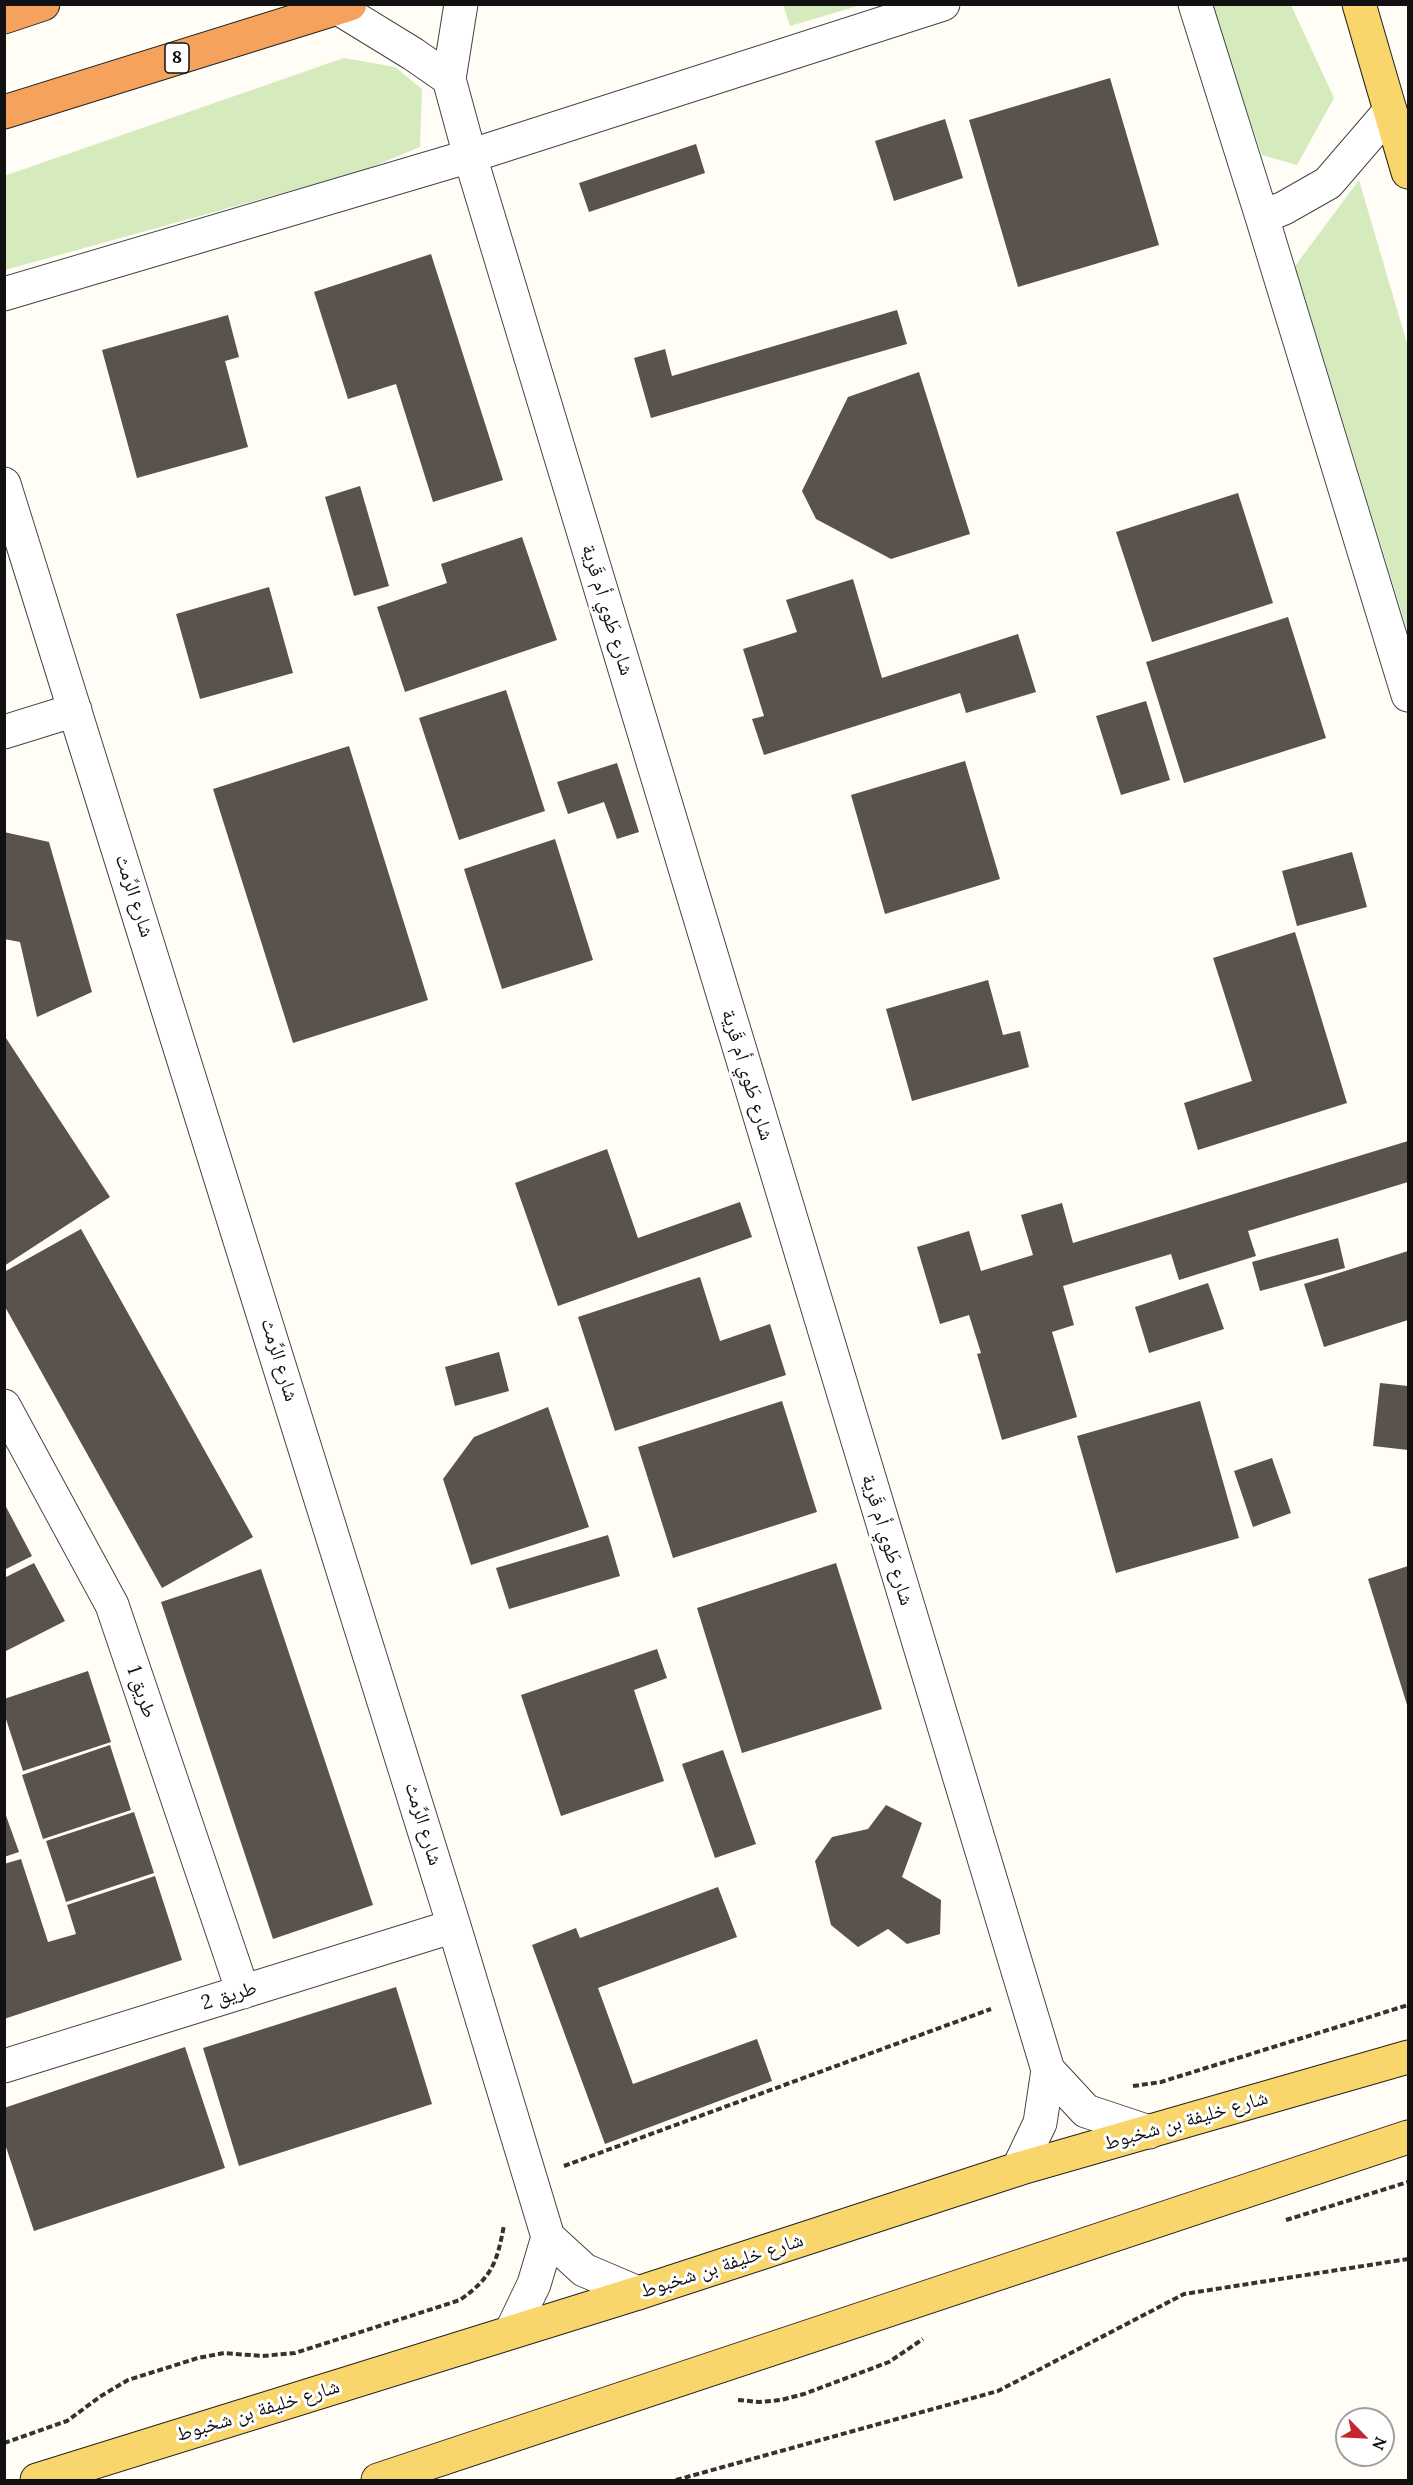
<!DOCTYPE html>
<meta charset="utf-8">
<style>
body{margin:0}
#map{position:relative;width:1413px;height:2485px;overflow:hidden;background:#fffdf5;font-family:Lora,serif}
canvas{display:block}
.frame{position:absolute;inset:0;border:6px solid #111;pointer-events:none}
.north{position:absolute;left:1335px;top:2407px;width:60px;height:60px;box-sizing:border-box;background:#fff;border:2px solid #a0a0a0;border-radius:50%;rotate:114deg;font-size:16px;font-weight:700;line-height:24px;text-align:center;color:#111}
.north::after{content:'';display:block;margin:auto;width:21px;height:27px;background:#c4262e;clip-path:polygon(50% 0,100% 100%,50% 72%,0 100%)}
</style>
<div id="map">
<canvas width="1413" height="2485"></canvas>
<div class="frame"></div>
<div class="north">N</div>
</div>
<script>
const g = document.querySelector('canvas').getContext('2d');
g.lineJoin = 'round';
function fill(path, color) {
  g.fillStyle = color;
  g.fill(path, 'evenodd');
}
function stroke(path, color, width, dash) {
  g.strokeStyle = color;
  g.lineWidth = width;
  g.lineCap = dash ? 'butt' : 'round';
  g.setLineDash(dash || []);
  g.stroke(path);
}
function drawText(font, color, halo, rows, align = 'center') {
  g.font = font + ' Lora,"Noto Naskh Arabic",serif';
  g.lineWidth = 6;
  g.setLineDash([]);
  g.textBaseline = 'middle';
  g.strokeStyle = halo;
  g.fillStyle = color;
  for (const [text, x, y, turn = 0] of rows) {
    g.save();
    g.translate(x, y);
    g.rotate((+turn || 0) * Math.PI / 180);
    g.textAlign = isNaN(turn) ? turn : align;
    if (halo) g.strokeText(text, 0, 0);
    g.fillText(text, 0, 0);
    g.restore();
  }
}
const green = new Path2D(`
 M783 4H861V5L790 26Z
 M1210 5H1291L1334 98 1297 165 1262 155Z
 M344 58 395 67 422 89 420 147 362 171 5 270 4 176Z
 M1359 180 1408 347V633L1295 266Z`);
const building = new Path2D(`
 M1110 78 1159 245 1018 287 969 120Z
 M945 119 963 178 894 201 875 141Z
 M696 144 705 173 589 212 579 183Z
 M431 254 503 480 433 502 396 384 348 399 314 292Z
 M897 310 907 344 651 418 634 358 665 349 672 376Z
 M228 315 239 357 225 361 248 447 137 478 102 350Z
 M919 372 970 534 891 559 816 519 802 491 848 397Z
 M360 486 389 586 354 596 325 497Z
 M1238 493 1273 603 1152 642 1116 532Z
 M522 537 557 640 405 692 377 607 447 583 441 564Z
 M853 579 882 678 1018 634 1036 692 966 713 960 693 764 755 752 719 764 716 743 649 797 632 786 600Z
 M269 587 293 673 200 699 176 614Z
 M1288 617 1326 738 1184 783 1146 662Z
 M506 690 545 811 459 840 419 718Z
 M1146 701 1170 780 1121 795 1096 716Z
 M349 746 428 1000 293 1043 213 789Z
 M965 761 1000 879 885 914 851 795Z
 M617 763 639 832 617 839 604 802 568 814 557 782Z
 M4 832 49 842 92 992 37 1017 20 942 4 939Z
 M555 839 593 960 502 989 464 869Z
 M1352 852 1367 907 1297 926 1282 871Z
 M1295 932 1347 1103 1198 1150 1184 1103 1252 1081 1213 958Z
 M988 980 1003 1035 1020 1031 1029 1067 912 1101 886 1009Z
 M4 1035 110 1197 4 1266Z
 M1408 1141V1182L1248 1231 1256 1256 1179 1280 1171 1254 1063 1286 1074 1325 1052 1332 1077 1417 1002 1440 977 1354 981 1353 969 1315 940 1324 917 1247 969 1231 981 1271 1033 1255 1021 1215 1062 1203 1073 1243Z
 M607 1149 638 1238 740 1202 752 1237 558 1306 515 1183Z
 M81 1229 253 1537 162 1588 4 1305V1272Z
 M1338 1238 1345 1268 1260 1291 1252 1262Z
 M1408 1251V1320L1324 1347 1304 1284Z
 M700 1277 720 1341 770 1324 786 1375 615 1431 578 1317Z
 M1208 1283 1224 1329 1149 1353 1135 1307Z
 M499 1352 509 1391 455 1406 445 1367Z
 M1380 1383 1408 1386V1450L1373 1446Z
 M782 1401 817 1512 673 1558 638 1447Z
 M1200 1401 1239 1538 1116 1573 1077 1436Z
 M548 1407 589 1527 471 1565 443 1479 474 1437Z
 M1272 1458 1291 1513 1253 1527 1234 1471Z
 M4 1503 32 1556 4 1570Z
 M608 1535 620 1576 509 1609 496 1568Z
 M34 1563 65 1621 4 1652V1578Z
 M836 1563 882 1709 742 1753 697 1608Z
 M1408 1566V1708L1368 1579Z
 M261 1569 373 1905 273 1939 161 1602Z
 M657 1649 667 1678 634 1690 664 1781 561 1816 521 1695Z
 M88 1671 111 1742 23 1771 4 1713V1699Z
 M110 1745 131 1810 43 1839 22 1775Z
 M723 1750 756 1844 715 1858 682 1764Z
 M886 1805 922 1823 902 1877 941 1900 940 1934 907 1944 888 1929 858 1947 831 1925 815 1861 832 1837 868 1829Z
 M4 1810 19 1852 4 1857Z
 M134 1812 154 1873 66 1902 46 1841Z
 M21 1859 48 1942 76 1934 67 1905 155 1876 182 1960 4 2019V1864Z
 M718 1887 737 1937 598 1988 633 2084 757 2039 772 2081 605 2144 532 1945 576 1928 580 1938Z
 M396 1987 432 2104 239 2166 203 2048Z
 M185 2047 225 2168 34 2231 4 2141V2108Z`);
const path = new Path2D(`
 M1133 2086 1161 2082 1408 2005
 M564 2166 991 2009
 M1286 2220 1408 2182
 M738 2400 759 2402 781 2400 804 2394 889 2362 923 2339
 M4 2443 67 2421 101 2396 128 2380 198 2358 224 2353 262 2356 295 2353 460 2300C492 2277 497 2263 504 2225
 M676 2480 998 2391 1184 2294 1408 2259`);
const minor = new Path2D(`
 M461 4 449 79 470 156 1048 2070 1040 2123 1018 2169
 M1195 4 1262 217 1408 695
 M338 8 413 54 449 79
 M1262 217 1284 208 1328 183 1390 111
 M4 294 470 156 943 4
 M4 484 454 1926 548 2237 584 2270 638 2293
 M4 732 75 710
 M4 1406 112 1605 243 1992
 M4 2066 454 1926
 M1048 2070 1086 2111 1149 2132
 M511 2332 534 2284 548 2237`);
const major = new Path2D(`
 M1359 4 1408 172
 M37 2480 638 2293 1018 2169 1408 2057
 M378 2480 1408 2137`);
const highway = new Path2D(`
 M4 17 43 4
 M4 112 350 4`);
const shields = [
 [177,58,24]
];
const shieldNames = [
 ["8",177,58]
];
const streetNames = [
 ["شارع طَوي أم قَرية",607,610,73],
 ["شارع الرِّمث",134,896,72],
 ["شارع طَوي أم قَرية",747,1075,73],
 ["شارع الرِّمث",279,1360,73],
 ["شارع طَوي أم قَرية",887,1540,73],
 ["طريق 1",141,1692,71],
 ["شارع الرِّمث",423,1824,73],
 ["طريق 2",229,1996,-17],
 ["شارع خليفة بن شخبوط",1186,2121,-16],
 ["شارع خليفة بن شخبوط",722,2266,-18],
 ["شارع خليفة بن شخبوط",258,2411,-17]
];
fill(green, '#d5ebbd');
fill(building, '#5a524d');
stroke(minor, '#444', 35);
stroke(major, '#222', 35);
stroke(highway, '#222', 35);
stroke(path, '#333', 4, [6, 3]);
stroke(minor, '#fff', 33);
stroke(major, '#f9d66b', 33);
stroke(highway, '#f5a25d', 33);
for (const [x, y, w] of shields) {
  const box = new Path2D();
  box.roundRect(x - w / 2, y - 15, w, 30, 4.5);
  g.fillStyle = '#fff';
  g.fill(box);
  stroke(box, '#111', 1.5);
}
drawText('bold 18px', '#111', null, shieldNames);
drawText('20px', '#111', '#fff', streetNames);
</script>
